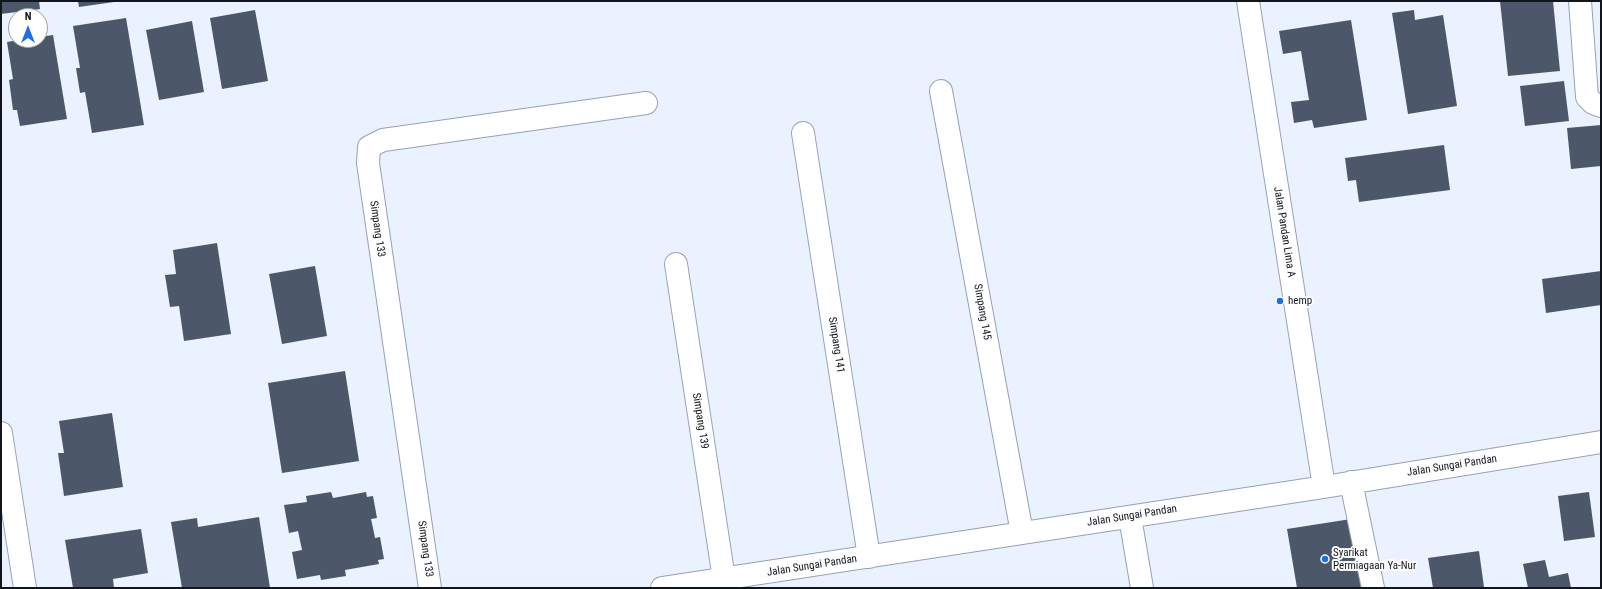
<!DOCTYPE html>
<style>
body{margin:0}
#map{position:relative;width:1602px;height:589px;overflow:hidden;background:#e9f2fe;font-family:"Roboto Condensed",sans-serif}
canvas{display:block}
.frame{position:absolute;inset:0;border:2px solid #11161d;pointer-events:none}
.north{position:absolute;left:8px;top:8px;width:40px;height:40px;box-sizing:border-box;background:#fefefe;border:1px solid #9fa1a4;border-radius:50%;rotate:0deg;font-size:11px;font-weight:700;line-height:16px;text-align:center;color:#11161d}
.north::after{content:'';display:block;margin:auto;width:14px;height:18px;background:#206fda;clip-path:polygon(50% 0,100% 100%,50% 72%,0 100%)}
</style>
<div id="map">
<canvas width="1602" height="589"></canvas>
<div class="frame"></div>
<div class="north">N</div>
</div>
<script>
const g = document.querySelector('canvas').getContext('2d');
g.lineJoin = 'round';
function fill(path, color) {
  g.fillStyle = color;
  g.fill(path, 'evenodd');
}
function stroke(path, color, width, dash) {
  g.strokeStyle = color;
  g.lineWidth = width;
  g.lineCap = dash ? 'butt' : 'round';
  g.setLineDash(dash || []);
  g.stroke(path);
}
function drawText(font, color, halo, rows, align = 'center') {
  g.font = font + ' "Roboto Condensed",sans-serif';
  g.lineWidth = 4;
  g.setLineDash([]);
  g.textBaseline = 'middle';
  g.strokeStyle = halo;
  g.fillStyle = color;
  for (const [text, x, y, turn = 0] of rows) {
    g.save();
    g.translate(x, y);
    g.rotate((+turn || 0) * Math.PI / 180);
    g.textAlign = isNaN(turn) ? turn : align;
    if (halo) g.strokeText(text, 0, 0);
    g.fillText(text, 0, 0);
    g.restore();
  }
}
const building = new Path2D(`
 M1 1H39L40 9 1 14Z
 M78 1H114V2L79 7Z
 M1500 1H1553L1560 71 1508 76Z
 M255 10 268 81 222 89 210 18Z
 M1414 10 1415 20 1443 15 1457 106 1408 114 1392 13Z
 M126 18 144 125 92 133 85 92 80 93 76 68H80L73 26Z
 M1351 20 1367 120 1314 128 1312 120 1294 123 1291 102 1309 100 1301 51 1283 54 1279 31Z
 M192 21 204 92 159 100 146 30Z
 M53 35 67 119 20 126 17 110H13L9 80 13 79 7 42 19 40H40V37Z
 M1564 81 1569 121 1525 126 1520 86Z
 M1601 125V166L1571 169 1567 128Z
 M1444 145 1450 190 1359 202 1356 180 1348 181 1345 158Z
 M217 243 231 334 184 341 179 306 170 307 165 275 176 274 173 250Z
 M315 266 327 336 282 344 269 274Z
 M1601 271V305L1546 313 1542 279Z
 M345 371 359 461 282 473 268 383Z
 M112 413 123 487 64 496 58 453H64L59 421Z
 M331 492 333 498 366 492 367 497 373 496 377 518 371 519 373 528 375 538 380 537 384 559 378 560 379 564 345 570 346 576 321 580 320 575 297 579 292 552 302 550 298 531 289 533 284 505 307 502 306 496Z
 M1589 492 1595 537 1564 541 1558 496Z
 M259 517 270 588H182L171 522 197 518 198 527Z
 M1351 519 1362 588H1297L1287 529Z
 M141 529 148 573 113 579 114 588H73L65 540Z
 M1479 551 1484 587 1433 588 1428 558Z
 M1545 560 1549 577 1568 573 1571 588H1528L1523 564Z`);
const minor = new Path2D(`
 M1248 1 1324 487
 M1580 1 1587 97 1593 103 1601 106
 M941 91 1022 533
 M803 133 869 557
 M676 264 724 579
 M1 433 25 588
 M1351 482 1373 588
 M1130 517 1142 588
 M430 588 368 163 369 147 383 140 646 103
 M662 588 1324 487 1601 442`);
const markers = [
 [1280,301,4,"#206fda"],
 [1325,559,4,"#206fda"]
];
const streetNames = [
 ["Simpang 133",377,229,82],
 ["Jalan Pandan Lima A",1284,232,81],
 ["Simpang 145",982,312,80],
 ["Simpang 141",836,345,81],
 ["Simpang 139",700,421,81],
 ["Jalan Sungai Pandan",1452,466,-9],
 ["Jalan Sungai Pandan",1132,516,-9],
 ["Simpang 133",425,549,82],
 ["Jalan Sungai Pandan",812,566,-9]
];
const poiNames = [
 ["hemp",1288,301],
 ["Syarikat",1333,553],
 ["Permiagaan Ya-Nur",1333,566]
];
fill(building, '#4c586a');
stroke(minor, '#95a2b6', 24);
stroke(minor, '#fff', 22);
for (const [x, y, r, color] of markers) {
  const dot = new Path2D();
  dot.arc(x, y, r, 0, 2 * Math.PI);
  g.fillStyle = color;
  g.fill(dot);
  stroke(dot, '#fefefe', 1.5);
}
drawText('11px', '#11161d', '#fefefe', streetNames);
drawText('11px', '#11161d', '#fefefe', poiNames, 'left');
</script>
